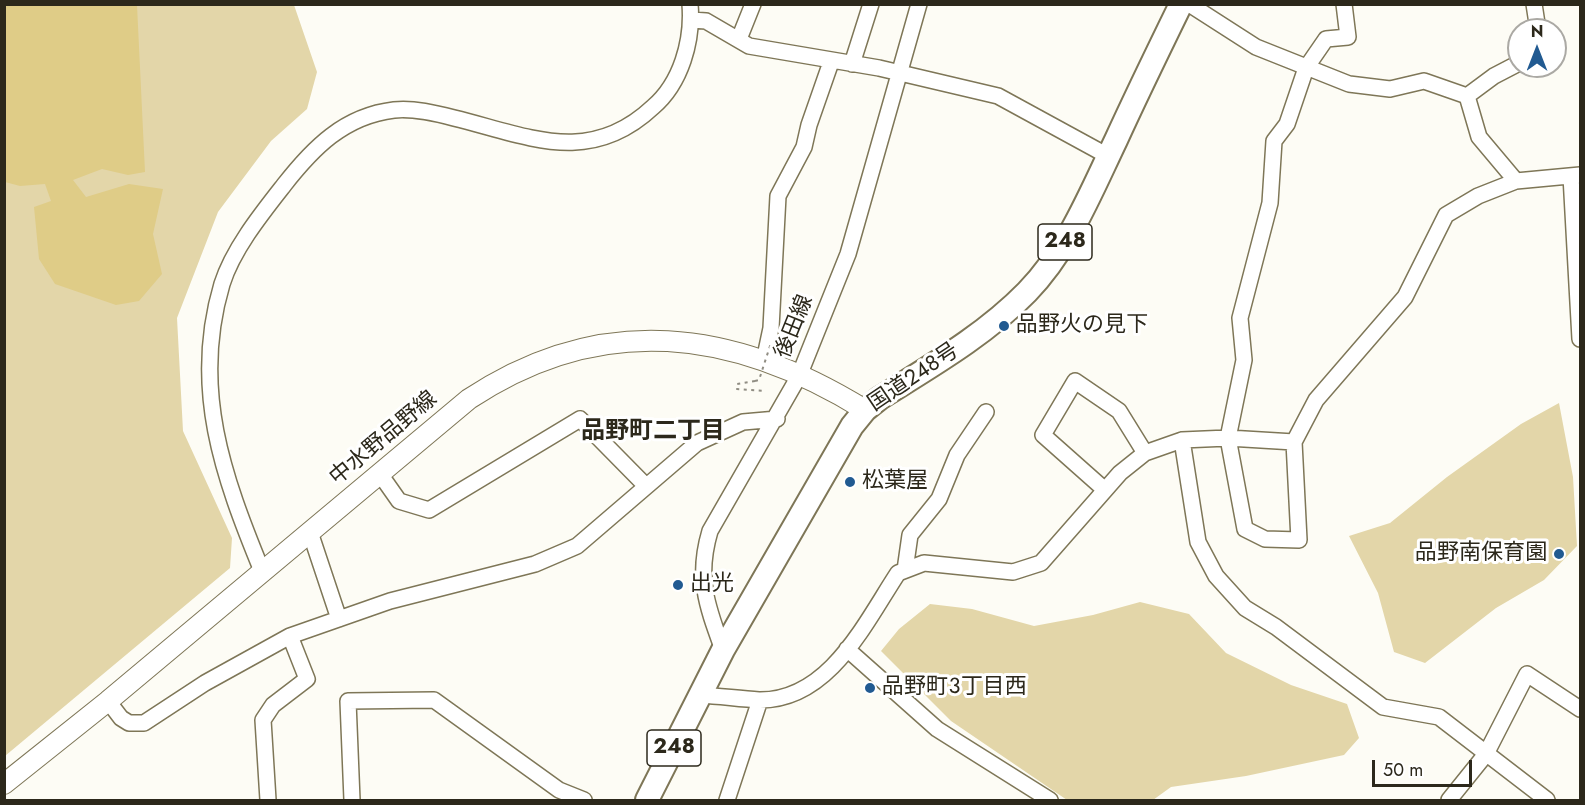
<!DOCTYPE html>
<meta charset="utf-8">
<style>
body{margin:0}
#map{position:relative;width:1585px;height:805px;overflow:hidden;background:#fdfcf5;font-family:Jost,sans-serif}
canvas{display:block}
.frame{position:absolute;inset:0;border:6px solid #2c281b;pointer-events:none}
.north{position:absolute;left:1507px;top:18px;width:60px;height:60px;box-sizing:border-box;background:#fff;border:2px solid #aba9a4;border-radius:50%;rotate:0deg;font-size:16px;font-weight:700;line-height:24px;text-align:center;color:#2c281b}
.north::after{content:'';display:block;margin:auto;width:21px;height:27px;background:#215a91;clip-path:polygon(50% 0,100% 100%,50% 72%,0 100%)}
.scale{position:absolute;left:1372px;top:760px;width:100px;height:27px;box-sizing:border-box;border:3px solid #2c281b;border-top:0;padding-left:8px;font-size:18px;line-height:21px;white-space:nowrap;color:#2c281b;-webkit-text-stroke:4px #fff;paint-order:stroke}
</style>
<div id="map">
<canvas width="1585" height="805"></canvas>
<div class="frame"></div>
<div class="north">N</div>
<div class="scale">50 m</div>
</div>
<script>
const g = document.querySelector('canvas').getContext('2d');
g.lineJoin = 'round';
function fill(path, color) {
  g.fillStyle = color;
  g.fill(path, 'evenodd');
}
function stroke(path, color, width, dash) {
  g.strokeStyle = color;
  g.lineWidth = width;
  g.lineCap = dash ? 'butt' : 'round';
  g.setLineDash(dash || []);
  g.stroke(path);
}
function drawText(font, color, halo, rows, align = 'center') {
  g.font = font + ' Jost,"Noto Sans JP",sans-serif';
  g.lineWidth = 6;
  g.setLineDash([]);
  g.textBaseline = 'middle';
  g.strokeStyle = halo;
  g.fillStyle = color;
  for (const [text, x, y, turn = 0] of rows) {
    g.save();
    g.translate(x, y);
    g.rotate((+turn || 0) * Math.PI / 180);
    g.textAlign = isNaN(turn) ? turn : align;
    if (halo) g.strokeText(text, 0, 0);
    g.fillText(text, 0, 0);
    g.restore();
  }
}
const green = new Path2D(`
 M5 5H294L317 72 307 109 271 141 218 212 177 318 183 431 232 538 230 568 5 756Z
 M1559 403 1573 477 1577 546 1544 580 1496 608 1425 663 1394 652 1378 593 1349 536 1390 523 1447 477 1521 424Z
 M1140 602 1189 614 1226 653 1291 685 1347 704 1359 738 1344 755 1246 776 1171 787 1153 800H1067L951 721 881 651 899 629 930 604 972 609 1034 626 1093 615Z`);
const water = new Path2D(`
 M5 4 137 5 145 172 128 175 102 169 73 180 86 197 129 184 163 189 153 234 162 274 139 301 116 305 55 284 39 259 34 207 51 201 45 184 20 186 5 182Z`);
const path = new Path2D(`
 M755 381 737 384V389L766 391`);
const minor = new Path2D(`
 M1189 4 1256 47 1349 84 1390 89 1424 81 1467 96
 M1534 4 1538 30
 M691 20 706 21 749 46 879 68 998 96 1108 156
 M739 39 753 4
 M852 64 871 4
 M1467 96 1479 137 1516 181
 M1467 96 1494 76 1519 63
 M1571 176 1580 339
 M764 361 771 328 778 196 804 147 809 125 831 62
 M1182 440 1198 542 1216 576 1245 608 1276 627 1383 707 1439 717 1547 800
 M1294 442 1299 540 1265 539 1245 529 1228 438 1244 360 1240 318 1270 203 1274 141 1287 124 1306 68 1326 39 1348 37 1344 4
 M380 474 399 501 429 510 580 419 645 485
 M1105 490 1043 435 1075 381 1119 411 1145 453
 M310 532 339 619
 M905 570 910 535 939 499 957 455 986 412
 M262 571C223 476 191 388 222 284 233 249 262 213 284 185 313 148 344 116 394 110 414 108 435 113 454 118 528 136 589 167 653 107 681 83 693 41 690 4
 M847 649 937 729 1050 800
 M723 650C707 606 696 578 710 531L799 376 848 254 919 4
 M700 695C720 696 740 699 759 700 829 701 865 623 898 573L924 563 1013 572 1041 563 1120 473 1145 453 1182 440 1228 438 1294 442 1316 400 1405 297 1446 215 1478 196 1516 181 1580 175
 M108 701 121 718 129 723H144L205 683 290 636 390 601 535 564 577 546 697 443 743 422 777 419
 M268 800 263 720 273 705 307 679 290 636
 M352 800 348 701 434 700 559 790 584 800
 M727 800 760 700
 M1449 800 1486 754 1527 674 1580 709`);
const major = new Path2D(`
 M4 784 108 701 469 399C602 311 734 329 865 410`);
const highway = new Path2D(`
 M647 800 723 650 852 426 865 410 880 398C931 366 985 335 1027 292 1068 250 1091 192 1116 140 1137 94 1159 49 1181 4`);
const pathBridge = new Path2D(`
 M755 381 759 380 771 343`);
const markers = [
 [1004,326,6,"#215a91"],
 [850,482,6,"#215a91"],
 [1559,554,6,"#215a91"],
 [678,585,6,"#215a91"],
 [870,688,6,"#215a91"]
];
const shields = [
 [1065,242,54],
 [674,748,54]
];
const shieldNames = [
 ["248",1065,242],
 ["248",674,748]
];
const poiNames = [
 ["品野火の見下",1016,326],
 ["松葉屋",862,482],
 ["品野南保育園",1547,554,"right"],
 ["出光",690,585],
 ["品野町３丁目西",882,688]
];
const streetNames = [
 ["後田線",795,327,-68],
 ["国道248号",914,378,-34],
 ["中水野品野線",384,439,-40]
];
const neighbourhoodNames = [
 ["品野町二丁目",653,432]
];
fill(green, '#e3d6a9');
fill(water, '#dfcc87');
stroke(minor, '#7e7657', 18);
stroke(major, '#7e7657', 22);
stroke(highway, '#7e7657', 26);
stroke(path, '#908d83', 2, [3, 4.5]);
stroke(minor, '#fff', 15);
stroke(major, '#fff', 20);
stroke(highway, '#fff', 22);
stroke(pathBridge, '#908d83', 2, [3, 4.5]);
for (const [x, y, r, color] of markers) {
  const dot = new Path2D();
  dot.arc(x, y, r, 0, 2 * Math.PI);
  g.fillStyle = color;
  g.fill(dot);
  stroke(dot, '#fff', 2);
}
for (const [x, y, w] of shields) {
  const box = new Path2D();
  box.roundRect(x - w / 2, y - 18, w, 36, 4.5);
  g.fillStyle = '#fff';
  g.fill(box);
  stroke(box, '#2c281b', 1.5);
}
drawText('bold 21px', '#2c281b', null, shieldNames);
drawText('22px', '#2c281b', '#fff', poiNames, 'left');
drawText('22px', '#2c281b', '#fff', streetNames);
drawText('bold 24px', '#2c281b', '#fff', neighbourhoodNames);
</script>
